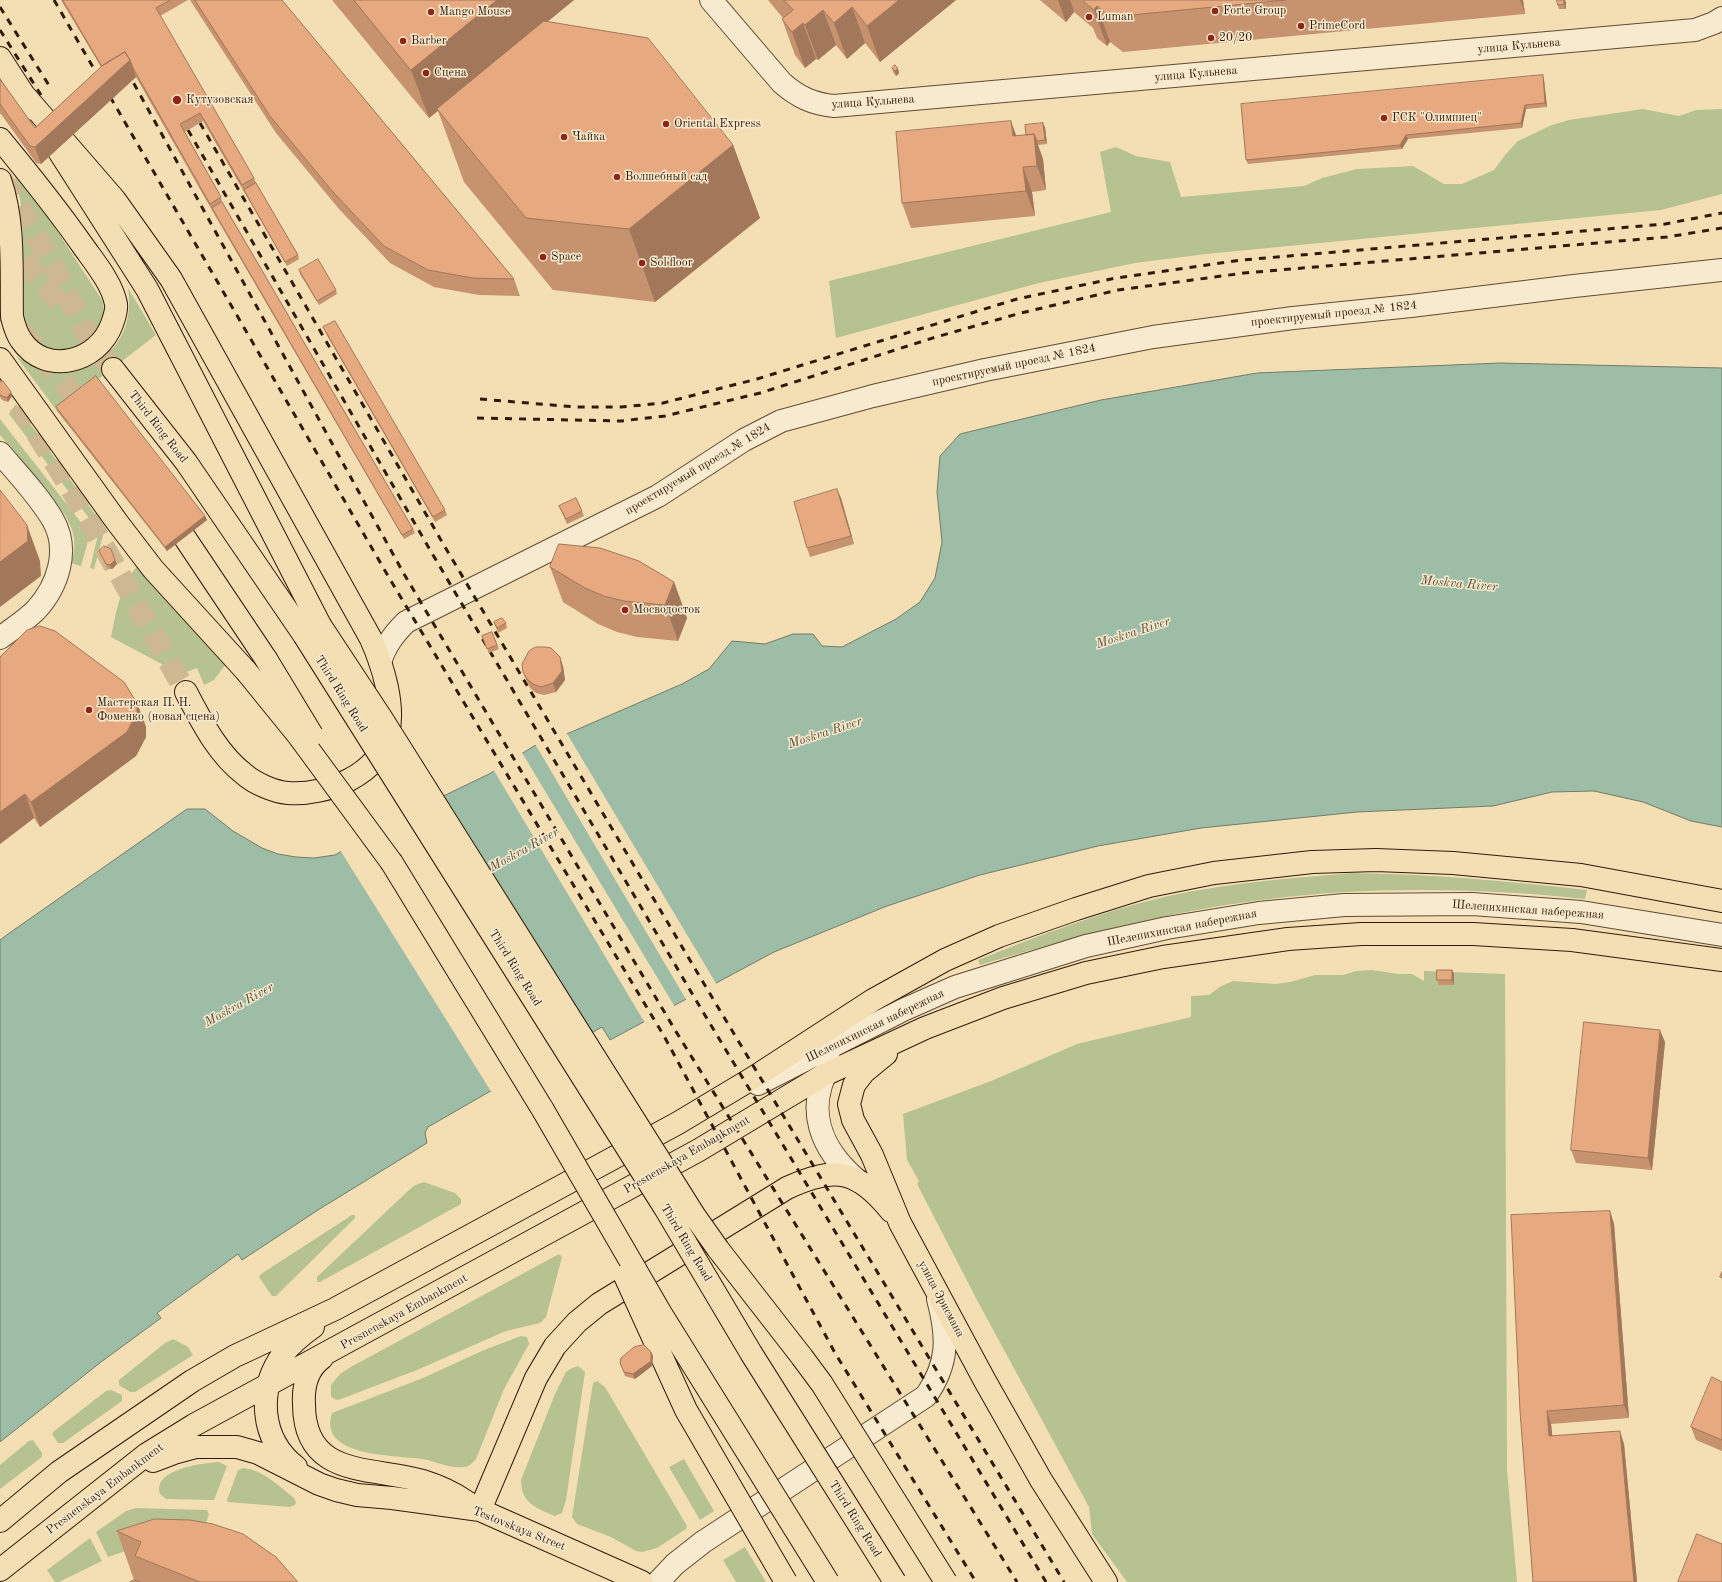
<!DOCTYPE html>
<meta charset="utf-8">
<style>
body{margin:0}
canvas{display:block;background:#f4dfb4}
</style>
<canvas width="1722" height="1582"></canvas>
<script>
const g = document.querySelector('canvas').getContext('2d');
g.lineJoin = 'round';
function fill(path, color) {
  g.fillStyle = color;
  g.fill(path, 'evenodd');
}
function stroke(path, color, width, dash) {
  g.strokeStyle = color;
  g.lineWidth = width;
  g.lineCap = dash ? 'butt' : 'round';
  g.setLineDash(dash || []);
  g.stroke(path);
}
function drawText(font, color, halo, rows, align = 'center') {
  g.font = font + ' "Old Standard TT",serif';
  g.lineWidth = 3;
  g.setLineDash([]);
  g.textBaseline = 'middle';
  g.strokeStyle = halo;
  g.fillStyle = color;
  for (const [text, x, y, turn = 0] of rows) {
    g.save();
    g.translate(x, y);
    g.rotate((+turn || 0) * Math.PI / 180);
    g.textAlign = isNaN(turn) ? turn : align;
    if (halo) g.strokeText(text, 0, 0);
    g.fillText(text, 0, 0);
    g.restore();
  }
}
const green = new Path2D(`
 M1643 109 1679 116 1696 110 1722 109V194L1661 210 1206 254 1135 263 1039 283 836 338 829 281 1111 212 1100 152 1116 147 1136 156 1170 162 1181 197 1304 186 1322 178 1357 169 1413 166 1444 184H1462L1494 170 1505 155 1518 141 1552 125 1569 120Z
 M14 172 52 223 102 300C104 308 105 314 103 322 97 346 60 360 40 344 31 338 28 327 24 318L22 209Z
 M128 288 156 335 57 411 16 356C30 364 43 371 59 373 70 374 81 370 91 365 121 350 133 321 128 288Z
 M16 404 105 528 94 569 90 568 99 531 9 414Z
 M0 419 90 534 81 566 71 563C77 544 75 532 65 515L0 435Z
 M137 566 226 664 214 680 204 685 197 668 173 677 169 668 111 637C117 608 119 591 137 566Z
 M1352 873C1431 874 1508 881 1587 890L1585 899C1478 888 1369 886 1262 900 1166 912 1073 937 980 965L978 960C1040 935 1103 911 1168 896 1228 883 1291 878 1352 873Z
 M1371 970 1399 974H1412L1424 981V971L1505 974 1507 1470 1517 1582H1127L1092 1534 1089 1507 977 1300 917 1184 919 1181 907 1160 903 1114 991 1081 1077 1044 1191 1017V996L1209 995 1221 986 1233 981 1276 984 1290 982 1315 975H1343L1356 971Z
 M424 1182 455 1193 461 1199V1204L320 1282H317V1277L409 1190 415 1185Z
 M352 1215H355V1218L281 1291 276 1296H272L259 1277 261 1274Z
 M559 1254 562 1257 546 1317 540 1323 506 1331 417 1370 341 1399 337 1400 331 1397V1385L340 1374 349 1368Z
 M521 1336 527 1337 529 1344 504 1389 476 1459C472 1463 469 1467 464 1467 450 1469 435 1461 422 1459 397 1455 317 1458 332 1413L423 1378 484 1350Z
 M173 1339 188 1347 193 1355 135 1392H130L119 1385V1380L165 1343Z
 M578 1366 585 1372 566 1500 562 1513 555 1516C536 1508 521 1503 521 1480L555 1394 566 1372 570 1369Z
 M597 1381 605 1387 687 1526 686 1529 657 1548 642 1552 636 1551 611 1537 577 1524 572 1517 593 1383Z
 M111 1390 122 1395V1401L63 1443H58L52 1434 53 1432 106 1391Z
 M33 1440 42 1453V1457L0 1489V1465L29 1441Z
 M684 1459 714 1511 700 1520 669 1467Z
 M219 1462 227 1466 214 1500 166 1499 160 1494C152 1469 203 1463 219 1462Z
 M243 1468C262 1469 280 1487 294 1498L296 1502 295 1505 290 1507 228 1502 227 1500 238 1470Z
 M136 1508 207 1510 209 1514 204 1529 149 1543 108 1557 96 1532 126 1511Z
 M90 1538 102 1561 59 1582H55L47 1570Z
 M745 1547 766 1582H736L723 1560Z`);
const water = new Path2D(`
 M1501 363 1722 368V827L1691 821 1643 802 1594 791 1552 792 1493 806 1357 812 1201 828 1098 846 980 875 887 906 774 952 610 1040 602 1027 428 1127 425 1133 427 1143 318 1210 242 1260 238 1254 157 1313 161 1318 101 1362 0 1442V940L8 934 187 809H205L233 831 262 848 278 854 296 857 314 858 335 855 406 814 489 774 534 746 569 733 682 684 709 669 732 641 765 644 793 634H813L822 646 842 647 896 619 920 602 935 578 942 542 937 492 940 456 960 434 1101 400 1257 373Z`);
const pier = new Path2D(`
 M566 732 717 985 687 1001 535 744Z
 M521 751 675 1007 645 1023 493 769Z
 M443 794 594 1035 492 1093 340 850 405 812Z`);
const majorTunnel = new Path2D(`
 M1 179 12 194 55 270 90 340 113 369
 M3 234 65 310
 M0 304 91 417
 M2 377 74 494 186 692`);
const minor = new Path2D(`
 M711 0 782 83C798 97 813 104 834 106L1695 30 1714 23 1722 18
 M0 453C18 474 39 496 53 520 70 550 58 586 36 610 25 621 12 629 0 638
 M380 662C386 645 393 635 406 622L658 496 744 440 781 421 873 396 985 370 1153 337 1293 318 1411 306 1574 286 1722 270
 M831 1063C804 1108 820 1149 858 1181
 M758 1084 903 1010 955 987 1086 946 1167 928 1259 913 1344 905 1472 904 1581 912 1722 935
 M658 1582 675 1564 703 1542 926 1396C949 1363 948 1337 938 1299`);
const major = new Path2D(`
 M0 58 33 109
 M25 96 115 200 171 279 371 639C383 666 395 705 388 734 379 775 326 796 288 793 274 792 254 783 244 774 217 753 202 722 186 692
 M0 139C29 174 57 209 83 246 95 263 112 283 116 304 117 311 114 318 112 324 98 363 45 376 21 340 16 333 14 325 12 317 11 272 15 223 0 180
 M55 145 147 289 320 625
 M0 359 117 522 153 569 246 671
 M113 369 186 462 304 635
 M185 538 266 659
 M392 863 543 1110
 M886 1054 864 1072 854 1085 849 1104 853 1120 872 1155 900 1223 985 1381 1041 1480 1106 1582
 M718 1249 802 1357
 M322 1358C307 1369 303 1386 304 1404 304 1479 372 1466 423 1481 439 1486 454 1493 467 1502
 M153 1461 174 1453 196 1447H237L258 1453 319 1484 336 1490 357 1495 392 1498 480 1510 642 1582
 M296 1467C260 1439 257 1390 283 1354 291 1344 303 1334 313 1327
 M480 1510 536 1378 555 1346 577 1322 599 1304 787 1188C835 1166 857 1169 891 1211
 M0 1521 59 1472 192 1381 235 1356 335 1309 678 1123 753 1078 873 1000 945 960 999 936 1076 909 1149 886 1214 873 1312 862 1376 860 1453 863 1581 875 1722 901
 M0 1570 147 1454 194 1425 699 1150 822 1076 925 1028 1003 998 1086 973 1163 957 1288 939 1361 934H1473L1572 940 1722 960`);
const rail = new Path2D(`
 M54 0 391 581 664 1036 835 1353 976 1582
 M0 7 50 87
 M0 30 41 95
 M127 71 404 574 675 1030 1017 1582
 M200 123 445 547 716 1004 1064 1582
 M188 130 433 555 703 1012 1046 1582
 M480 399 576 407H621L663 403 757 379 1017 299 1116 278 1242 260 1665 224 1722 213
 M477 418 621 421 665 416 760 393 936 337 1021 313 1118 290 1244 273 1667 237 1722 228`);
const majorBridge = new Path2D(`
 M320 625 382 719 694 1215 718 1249
 M304 635 665 1208 751 1353 895 1582
 M266 659 312 735
 M246 671 298 735 392 863
 M543 1110 660 1312 828 1582
 M625 1276 686 1410 786 1582
 M802 1357 822 1384 946 1582`);
const wall = new Path2D(`
 M61 0H188L160 16 254 178 256 183 298 255 299 259 287 266 203 121 185 132 221 197 222 202 413 529 415 533 404 539 213 212 136 77 41 164 36 163 1 114H0V79L35 128 101 67Z
 M190 0H282L514 279 520 296 479 295 434 287 390 263 339 209 276 133Z
 M332 0H574L547 22 733 145 760 218 655 302 553 290 464 182 438 111 429 118Z
 M768 0H956L880 62 865 43 847 59 836 45 818 60 816 59 805 68 795 55 782 19 783 18Z
 M1040 0H1523L1525 14 1123 52 1110 42 1107 46 1097 38 1093 28 1074 12 1066 22Z
 M1566 2V9H1559L1558 5Z
 M892 68 898 69 899 73 896 76 893 72Z
 M1544 80 1547 107 1526 109 1522 128 1408 139 1402 149 1248 164 1246 160Z
 M1045 127 1047 144 1038 145 1043 159 1046 190 1032 192 1035 216 911 228 902 203 1017 136 1026 135Z
 M299 270 336 290 337 294 319 305 300 274Z
 M323 327 445 510 447 515 435 522 325 332Z
 M0 381 12 396 8 402 2 400 0 397Z
 M56 407 205 516 207 520 167 551 57 411Z
 M841 498 854 544 810 557 807 548Z
 M559 506 582 511 584 516 567 524Z
 M99 551 117 564 112 569H108Z
 M550 567 674 582 687 618 678 641 637 637 617 632 598 624 563 602Z
 M494 622 506 623 507 628 498 633Z
 M492 632 499 649 489 653 482 636Z
 M0 657 137 703 146 727V737L136 756 40 827 34 818 0 844Z
 M563 666 565 680 556 692 544 695 536 693 530 688 526 680 523 672Z
 M1452 970 1454 974V985H1439L1437 980Z
 M1665 1042 1652 1170 1576 1163 1571 1150Z
 M1610 1211 1614 1224 1629 1418 1551 1424 1552 1436 1624 1444 1637 1582H1533L1520 1411Z
 M651 1352 653 1356 652 1366 635 1379 625 1376 620 1363Z
 M1722 1382V1451L1696 1440 1691 1427Z
 M117 1531 297 1581 298 1582H130L134 1580Z`);
const shadedWall = new Path2D(`
 M497 0H574L429 118 411 70Z
 M899 0H956L880 62 867 26Z
 M1058 0H1070L1074 12 1066 22Z
 M1520 0H1523L1525 14Z
 M1564 0H1565L1566 2V9L1564 4Z
 M1097 6 1110 42 1107 46 1094 10Z
 M852 7 865 43 847 59 834 23Z
 M823 10 836 45 818 60 805 25Z
 M803 23 816 59 805 68 792 32Z
 M130 60 136 77 41 164 35 147Z
 M898 69 899 73 896 76 895 71Z
 M1543 75 1544 80 1547 107 1545 103Z
 M1525 105 1526 109 1522 128 1521 123Z
 M1011 121 1020 146 1013 136Z
 M1043 123 1045 127 1047 144 1045 140Z
 M1034 134 1043 159 1046 190 1037 166Z
 M1406 135 1408 139 1402 149 1400 145Z
 M733 145 760 218 655 302 629 229Z
 M1023 167 1032 192 1035 216 1026 191Z
 M11 392 12 396 8 402 7 398Z
 M837 489 841 498 854 544 851 536Z
 M205 516 207 520 167 551 165 547Z
 M27 525 40 561 41 576 0 607V562Z
 M115 560 117 564 112 569 110 565Z
 M674 582 687 618 678 641 665 605Z
 M560 657 563 666 565 680 556 692 553 683Z
 M137 703 146 727V737L136 756 40 827 31 802Z
 M25 794 34 818 0 844V812Z
 M1452 970 1454 974V985L1452 980Z
 M1660 1030 1665 1042 1652 1170 1648 1158Z
 M1610 1211 1614 1224 1629 1418 1624 1405Z
 M651 1352 653 1356 652 1366 635 1379 633 1374Z
 M1547 1411 1551 1424 1554 1449 1549 1436Z
 M1620 1431 1624 1444 1637 1582H1634Z`);
const building = new Path2D(`
 M63 0H170L156 8 254 178 242 185 200 113 180 124 221 197 210 204 133 68 130 60 125 52 102 66Z
 M195 0H282L514 279 473 278 428 270 384 246 333 192 270 116Z
 M354 0H497L411 70Z
 M784 0H899L867 26 852 7 834 23 823 10 805 25 803 23 792 32 782 19 793 10Z
 M1085 0H1286L1110 17 1097 6 1094 10 1084 2Z
 M1557 0H1564V4L1558 5Z
 M544 21 648 38 733 145 629 229 526 218 437 109Z
 M125 52 130 60 35 147 30 146 0 104V79L35 128 103 65Z
 M895 65 898 69 895 71 892 68Z
 M1543 75 1545 103 1525 105 1521 123 1406 135 1400 145 1246 160 1241 104Z
 M1011 121 1013 136 1034 134 1037 166 1023 167 1026 191 902 203 896 132Z
 M1043 123 1045 140 1037 141 1034 134 1026 135 1025 125Z
 M256 183 298 255 285 262 244 190Z
 M222 202 413 529 402 535 212 208Z
 M318 259 336 290 317 301 299 270Z
 M335 321 445 510 433 517 323 327Z
 M96 376 205 516 165 547 56 407Z
 M0 381H3L11 392 7 398 0 395Z
 M837 489 851 536 807 548 794 502Z
 M0 490 27 525 28 541 0 562Z
 M576 498 582 511 566 519 559 506Z
 M559 544 600 548 639 561 674 582 665 605 624 601 604 596 585 588 550 567Z
 M104 546 111 549 115 560 110 565 106 564 99 551Z
 M502 618 506 623 497 628 494 622Z
 M40 626 55 631 124 682 137 703V712L127 732 31 802 25 794 0 812V657L27 630Z
 M492 632 497 645 487 649 482 636Z
 M536 647H545L551 648 560 657 562 671 553 683 541 687 533 684 527 679 523 672 522 664 529 651Z
 M1437 970H1452V980H1437Z
 M1584 1022 1660 1030 1648 1158 1571 1150Z
 M1610 1211 1624 1405 1547 1411 1549 1436 1620 1431 1634 1582H1533L1520 1411 1511 1215Z
 M1722 1272V1278L1720 1277Z
 M644 1345 651 1352V1361L633 1374 624 1372 620 1363 621 1358 634 1347Z
 M1712 1377 1722 1382V1440L1691 1427Z
 M155 1519 190 1520 213 1524 243 1534 276 1557 297 1581 296 1582H200L135 1556 141 1542 117 1531Z
 M1697 1534 1722 1544V1582H1678Z
 M134 1580 140 1582H130Z`);
const markers = [
 [1215,11,4,"#8f2418"],
 [431,12,4,"#8f2418"],
 [1089,17,4,"#8f2418"],
 [1301,26,4,"#8f2418"],
 [1211,38,4,"#8f2418"],
 [403,41,4,"#8f2418"],
 [426,73,4,"#8f2418"],
 [177,100,5,"#8f2418"],
 [1384,118,4,"#8f2418"],
 [666,124,4,"#8f2418"],
 [564,137,4,"#8f2418"],
 [617,177,4,"#8f2418"],
 [543,257,4,"#8f2418"],
 [642,263,4,"#8f2418"],
 [625,610,4,"#8f2418"],
 [89,710,4,"#8f2418"]
];
const poiNames = [
 ["Forte Group",1223,11],
 ["Mango Mouse",439,12],
 ["Luman",1097,17],
 ["PrimeCord",1309,26],
 ["20/20",1219,38],
 ["Barber",411,41],
 ["Сцена",434,73],
 ["Кутузовская",186,100],
 ["ГСК \"Олимпиец\"",1392,118],
 ["Oriental Express",674,124],
 ["Чайка",572,137],
 ["Волшебный сад",625,177],
 ["Space",551,257],
 ["Sol'floor",650,263],
 ["Мосводосток",633,610],
 ["Мастерская П. Н.",97,703],
 ["Фоменко (новая сцена)",97,717]
];
const streetNames = [
 ["улица Кульнева",1519,46,-5],
 ["улица Кульнева",1196,74,-5],
 ["улица Кульнева",873,102,-4],
 ["проектируемый проезд № 1824",1334,314,-6],
 ["проектируемый проезд № 1824",1014,365,-12],
 ["Third Ring Road",158,427,52],
 ["проектируемый проезд № 1824",698,469,-31],
 ["Third Ring Road",341,694,58],
 ["Шелепихинская набережная",1528,910,4],
 ["Шелепихинская набережная",1182,928,-11],
 ["Third Ring Road",515,968,58],
 ["Шелепихинская набережная",875,1026,-26],
 ["Presnenskaya Embankment",687,1155,-30],
 ["Third Ring Road",686,1243,59],
 ["улица Эрисмана",941,1299,62],
 ["Presnenskaya Embankment",404,1312,-29],
 ["Presnenskaya Embankment",105,1489,-37],
 ["Third Ring Road",855,1519,58],
 ["Testovskaya Street",519,1529,22]
];
const waterNames = [
 ["Moskva River",1459,584,5],
 ["Moskva River",1133,633,-18],
 ["Moskva River",825,733,-18],
 ["Moskva River",524,850,-29],
 ["Moskva River",239,1005,-29]
];
fill(green, '#b6c391');
fill(water, '#9ebda7');
stroke(water, '#727c68', 1);
fill(pier, '#f4dfb4');
stroke(majorTunnel, '#cdb892', 22, [22, 11]);
stroke(minor, '#614c34', 24);
stroke(major, '#301b0a', 24);
stroke(minor, '#f8eace', 22);
stroke(major, '#f4dfb4', 22);
stroke(rail, '#301b0a', 3, [7, 7]);
stroke(majorBridge, '#301b0a', 24, []);
stroke(majorBridge, '#f4dfb4', 22);
fill(wall, '#c7926e');
fill(shadedWall, '#a2775a');
fill(building, '#e7aa80');
stroke(building, '#a2775a', 1);
for (const [x, y, r, color] of markers) {
  const dot = new Path2D();
  dot.arc(x, y, r, 0, 2 * Math.PI);
  g.fillStyle = color;
  g.fill(dot);
  stroke(dot, '#f8eace', 1.5);
}
drawText('12px', '#301b0a', '#f8eace', poiNames, 'left');
drawText('12px', '#301b0a', '#f8eace', streetNames);
drawText('italic 13px', '#514c39', '#f8eace', waterNames);
</script>
